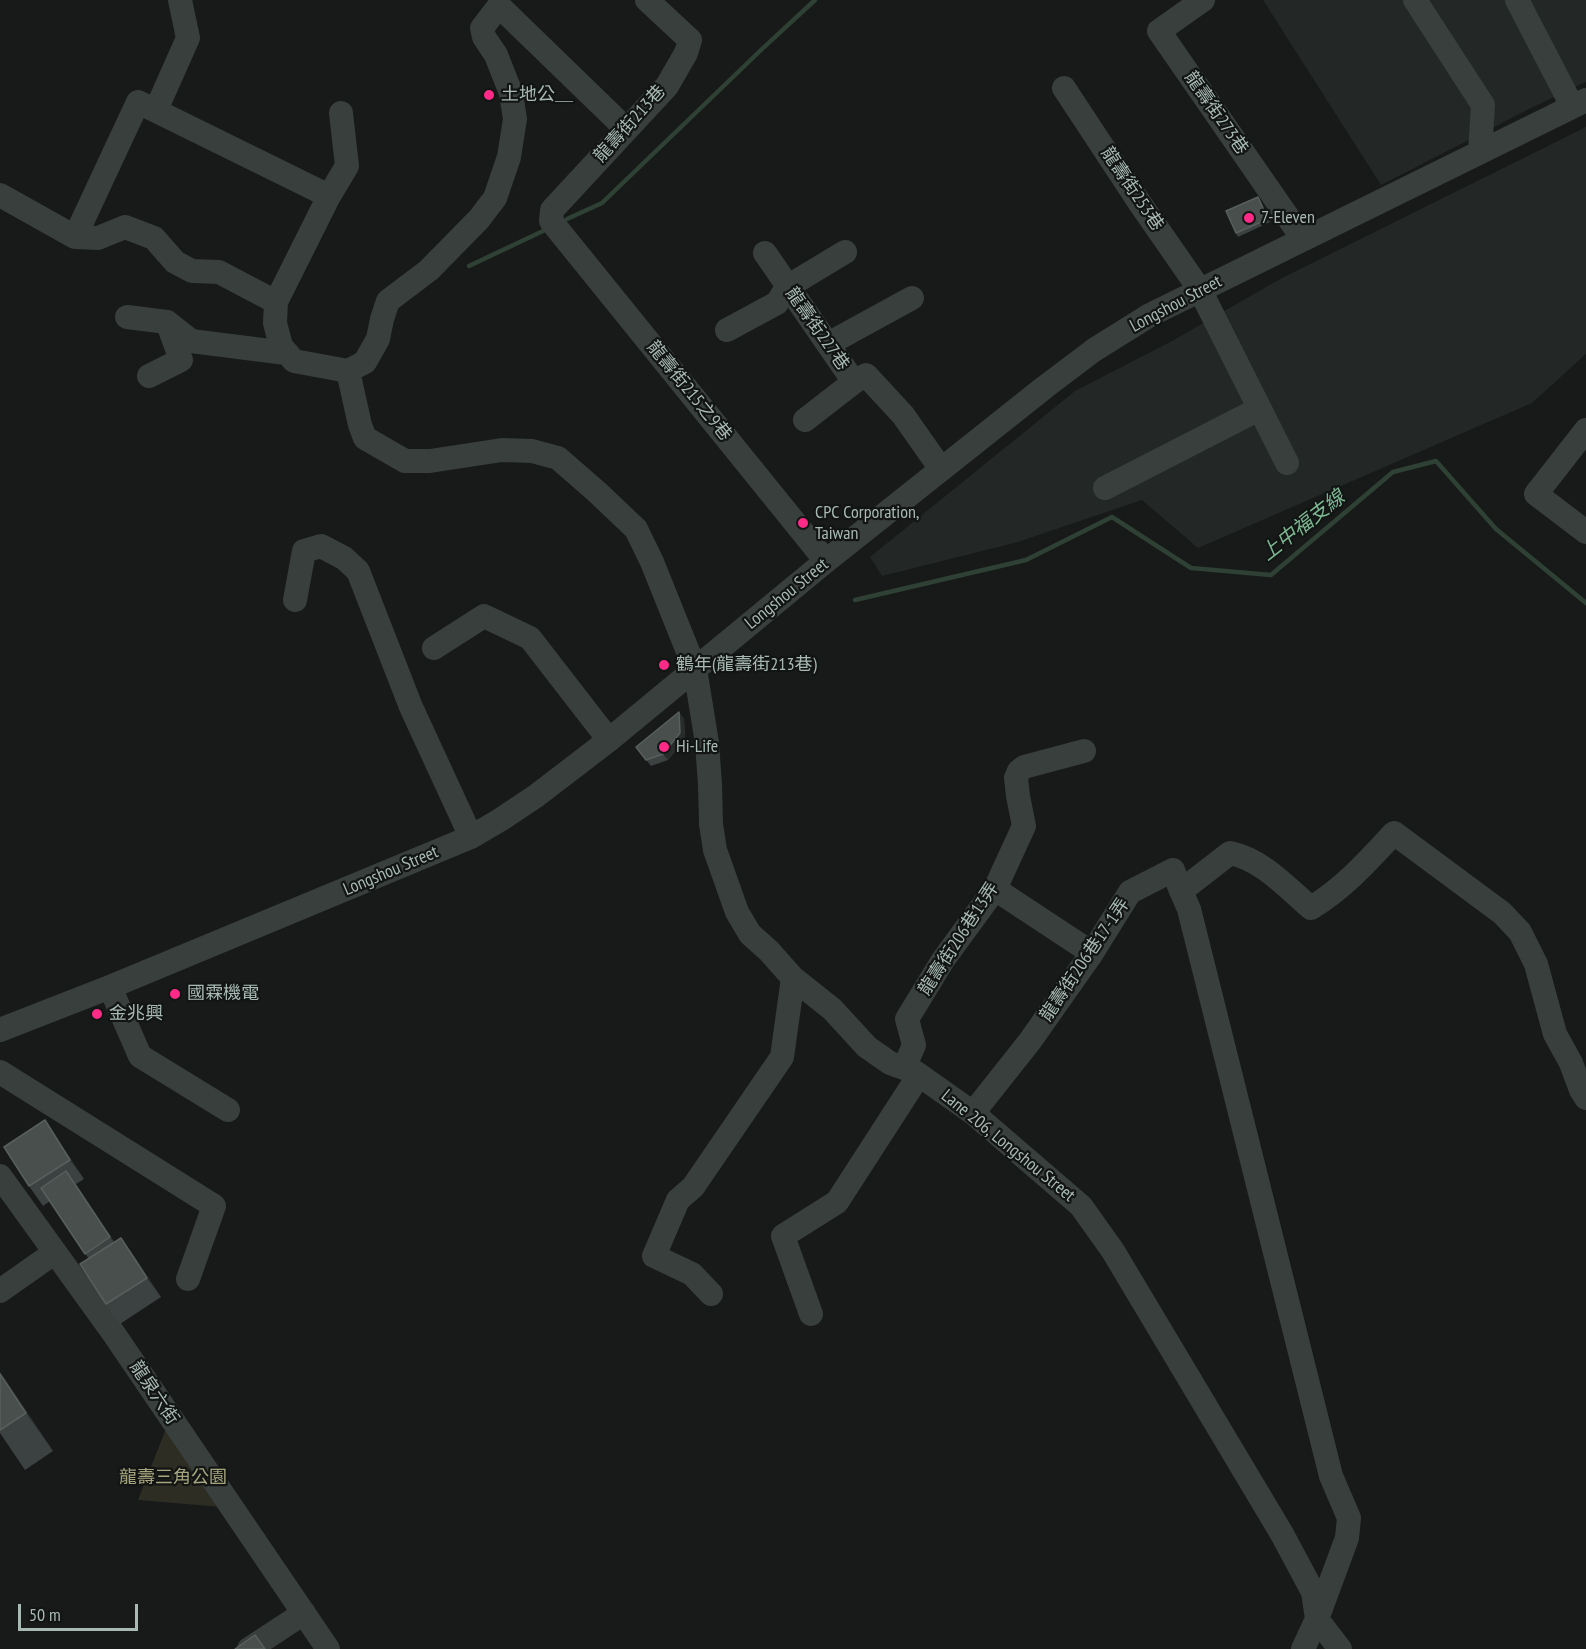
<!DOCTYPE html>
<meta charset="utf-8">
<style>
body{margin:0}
#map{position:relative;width:1586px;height:1649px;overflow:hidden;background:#171a19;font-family:"PT Sans Narrow",sans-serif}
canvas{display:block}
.scale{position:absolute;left:18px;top:1604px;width:120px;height:27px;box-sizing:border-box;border:3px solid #a8bab3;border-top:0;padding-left:8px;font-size:18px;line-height:21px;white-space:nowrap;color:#a8bab3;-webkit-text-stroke:4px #121514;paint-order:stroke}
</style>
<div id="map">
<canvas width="1586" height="1649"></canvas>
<div class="scale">50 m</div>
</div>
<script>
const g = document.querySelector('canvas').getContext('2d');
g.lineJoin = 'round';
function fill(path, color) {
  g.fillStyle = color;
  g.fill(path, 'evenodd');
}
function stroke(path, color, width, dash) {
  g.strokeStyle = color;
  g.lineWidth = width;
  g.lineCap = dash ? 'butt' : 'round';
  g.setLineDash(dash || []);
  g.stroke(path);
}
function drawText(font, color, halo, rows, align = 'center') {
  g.font = font + ' "PT Sans Narrow","Noto Sans TC",sans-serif';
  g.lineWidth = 4.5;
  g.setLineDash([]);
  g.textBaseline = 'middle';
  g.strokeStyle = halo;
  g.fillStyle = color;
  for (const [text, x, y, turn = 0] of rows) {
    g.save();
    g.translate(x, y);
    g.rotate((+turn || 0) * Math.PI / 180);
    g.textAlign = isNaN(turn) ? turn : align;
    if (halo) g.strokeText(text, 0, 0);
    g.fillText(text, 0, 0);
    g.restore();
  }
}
const built = new Path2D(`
 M1263 0H1586V82L1533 107 1381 185Z
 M1586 127V354L1532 403 1198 548 1142 500 1018 542 882 576 870 557 1075 391 1172 341 1280 279Z`);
const green = new Path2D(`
 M167 1426 222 1507 138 1500Z`);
const stream = new Path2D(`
 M567 219 602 203 761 50 815 0
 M469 266 543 231
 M855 600 1026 560 1112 517 1191 568 1271 575 1393 472 1436 461 1496 529 1586 603`);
const minor = new Path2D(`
 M647 0 690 40 686 53 667 86 552 210 551 221 826 561
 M1203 0 1159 31 1303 239
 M1415 0 1483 105 1480 151
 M1517 0 1572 106
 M1064 88 1139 202 1200 290 1287 463
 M156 110 188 38 180 0
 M341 113 347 166 329 196 276 302 275 323 281 346 294 361 348 371 360 425 365 438 405 461H430L502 450 532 451 558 458 597 492 636 529 652 562 695 669 707 743 710 784 711 824 715 850 737 912 750 934 769 951 793 978 832 1009 867 1047 890 1063 915 1072 973 1113 1081 1206 1113 1251 1282 1534 1313 1592 1317 1619 1340 1649
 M0 195 75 237 98 238 125 227 154 238 175 262 192 271 219 272 276 302
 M75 237 138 102 329 196
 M765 253 854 382 866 375 903 415 941 469
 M127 317 167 322 191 341 286 353
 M727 330 777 303 787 287 845 252
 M828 344 912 298
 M348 371 365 362 378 339 382 319 388 301 429 270 479 219 495 198 509 157 515 119 511 93 496 55 484 37 482 28 499 6 626 129
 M149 376 181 360 168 324
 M805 420 854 382
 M1586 430 1536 494 1586 532
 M1105 488 1259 409
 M295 600 304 551 321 546 344 558 358 571 411 707 471 837
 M434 648 484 616 530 638 609 740
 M995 889 1092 953
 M1181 891 1189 909 1331 1476 1349 1518 1347 1538 1317 1619 1303 1649
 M110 987 140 1056 228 1110
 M0 1030 110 987 471 837 500 820 536 796 609 740 826 561 1045 387 1094 350 1150 315 1586 100
 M904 1068 914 1045 907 1019 943 960 995 889 1024 826 1018 796 1016 778 1019 771 1024 767 1084 751
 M0 1072 214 1206 188 1279
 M973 1113 1030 1041 1092 953 1130 892 1173 870 1181 891 1230 853C1263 860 1286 887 1311 908 1344 888 1368 861 1394 833L1502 913 1520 932 1536 964 1555 1034 1571 1063 1581 1090 1586 1098
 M0 1176 114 1334 328 1649
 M0 1291 54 1253
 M711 1294 692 1274 654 1256 678 1200 693 1187 782 1057 793 978
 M811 1314 783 1236 837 1202 919 1075
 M249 1649 304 1613`);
const wall = new Path2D(`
 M1258 197 1270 222 1238 237 1236 233Z
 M679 712 684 719 685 740 668 760 651 766 636 747Z
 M58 1140 84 1179 76 1184 114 1242 121 1238 161 1297 120 1324 106 1304 89 1259 50 1201 43 1206 29 1186Z
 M0 1372 53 1451 25 1470 0 1433Z`);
const shadedWall = new Path2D(`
 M679 712 684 719 685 740 668 760 663 754Z
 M45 1120 58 1140 84 1179 70 1160Z
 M66 1171 80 1190 124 1256 110 1237Z
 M121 1238 135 1257 161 1297 147 1278Z
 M0 1372 53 1451 26 1413 0 1374Z`);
const building = new Path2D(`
 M1258 197 1268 219 1236 233 1226 211Z
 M679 712 680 733 663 754 646 760 636 747Z
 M45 1120 70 1160 29 1186 4 1147Z
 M66 1171 110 1237 85 1254 41 1188Z
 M121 1238 147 1278 106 1304 80 1264Z
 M0 1374 26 1413 0 1430Z
 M255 1635 265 1649H235Z`);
const markers = [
 [489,95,6,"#fe2a88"],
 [1249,218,6,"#fe2a88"],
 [803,523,6,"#fe2a88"],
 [664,665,6,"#fe2a88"],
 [664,747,6,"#fe2a88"],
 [175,994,6,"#fe2a88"],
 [97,1014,6,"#fe2a88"]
];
const poiNames = [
 ["土地公＿",501,95],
 ["7-Eleven",1261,218],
 ["CPC Corporation,",815,513],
 ["Taiwan",815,534],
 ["鶴年(龍壽街213巷)",676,665],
 ["Hi-Life",676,747],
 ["國霖機電",187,994],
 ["金兆興",109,1014]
];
const streetNames = [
 ["龍壽街273巷",1216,113,55],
 ["龍壽街213巷",630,124,-48],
 ["龍壽街253巷",1132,189,56],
 ["Longshou Street",1176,304,-28],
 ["龍壽街227巷",817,329,55],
 ["龍壽街215之9巷",689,391,51],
 ["Longshou Street",787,594,-39],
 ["Longshou Street",391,871,-23],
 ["龍壽街206巷13弄",959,939,-57],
 ["龍壽街206巷17-1弄",1085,960,-56],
 ["Lane 206, Longshou Street",1008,1146,39],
 ["龍泉六街",154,1393,56]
];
const parkNames = [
 ["龍壽三角公園",173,1478]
];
const waterNames = [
 ["上中福支線",1303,526,-38]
];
fill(built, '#232726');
fill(green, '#2d2d23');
stroke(stream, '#2e4134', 4.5);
stroke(minor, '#383f3d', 24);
fill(wall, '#3c4241');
fill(shadedWall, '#282d2c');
fill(building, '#484f4d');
stroke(building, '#57605d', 1.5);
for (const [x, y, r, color] of markers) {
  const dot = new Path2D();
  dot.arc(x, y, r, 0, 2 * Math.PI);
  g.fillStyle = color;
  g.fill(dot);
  stroke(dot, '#121514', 2);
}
drawText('18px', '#a8bab3', '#121514', poiNames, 'left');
drawText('18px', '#a8bab3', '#121514', streetNames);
drawText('18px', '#a6a57e', '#121514', parkNames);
drawText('italic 20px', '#7db792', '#121514', waterNames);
</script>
